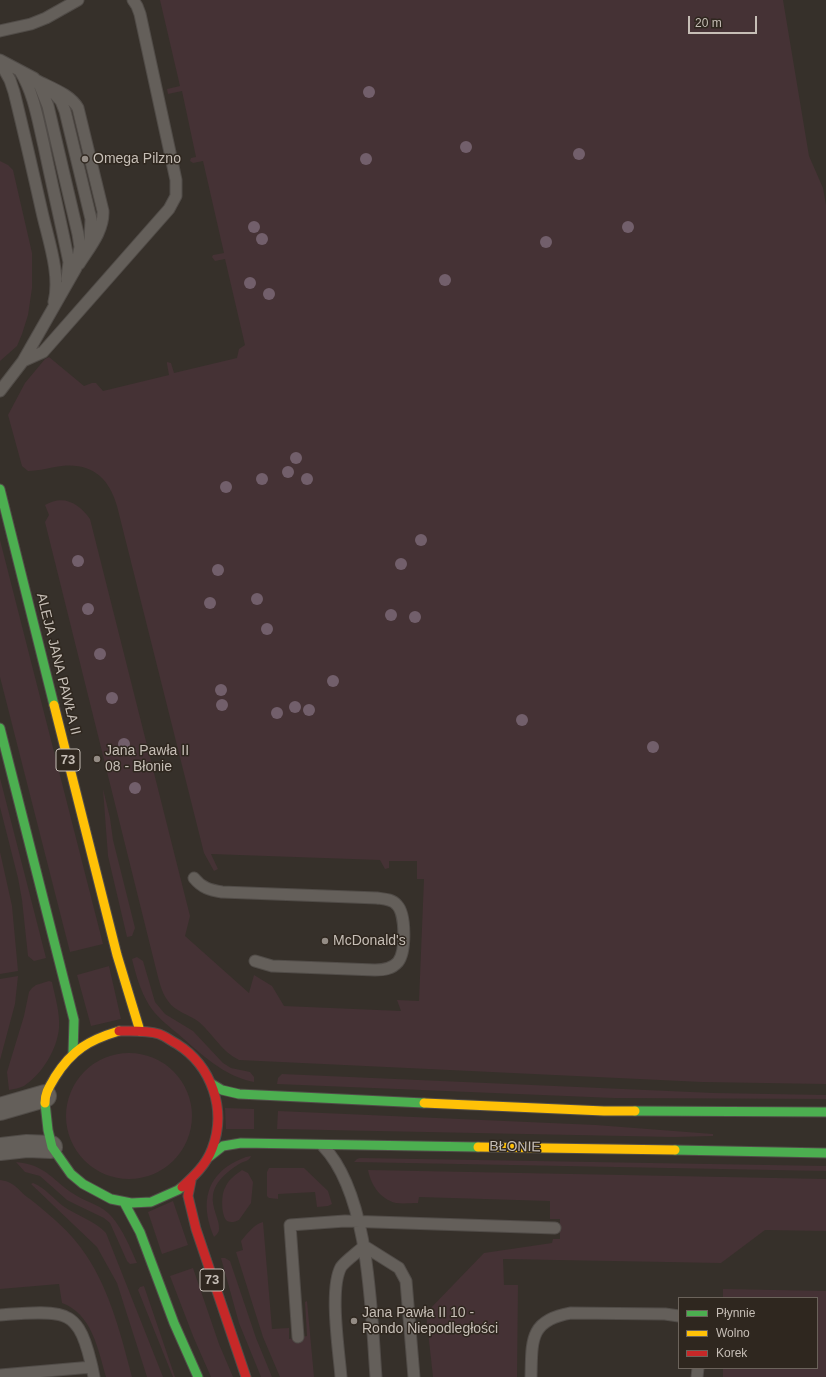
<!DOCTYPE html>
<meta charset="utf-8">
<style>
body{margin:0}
#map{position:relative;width:826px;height:1377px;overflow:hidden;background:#36302a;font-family:Arial,sans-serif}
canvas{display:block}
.legend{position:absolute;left:678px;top:1297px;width:140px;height:72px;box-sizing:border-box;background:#2f271f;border:1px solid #6b635b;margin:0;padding:5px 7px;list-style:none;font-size:12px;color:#c6beb6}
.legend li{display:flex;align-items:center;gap:8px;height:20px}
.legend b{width:20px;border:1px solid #6b635b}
.scale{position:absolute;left:688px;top:16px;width:69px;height:18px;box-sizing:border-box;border:2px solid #c6beb6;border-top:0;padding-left:5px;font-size:12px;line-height:14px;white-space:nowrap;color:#c6beb6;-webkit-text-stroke:3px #2f271f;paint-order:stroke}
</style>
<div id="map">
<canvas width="826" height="1377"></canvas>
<ul class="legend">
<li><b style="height:5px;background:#4caf50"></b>Płynnie</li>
<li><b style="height:5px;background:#ffc107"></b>Wolno</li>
<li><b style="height:5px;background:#c62828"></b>Korek</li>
</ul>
<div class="scale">20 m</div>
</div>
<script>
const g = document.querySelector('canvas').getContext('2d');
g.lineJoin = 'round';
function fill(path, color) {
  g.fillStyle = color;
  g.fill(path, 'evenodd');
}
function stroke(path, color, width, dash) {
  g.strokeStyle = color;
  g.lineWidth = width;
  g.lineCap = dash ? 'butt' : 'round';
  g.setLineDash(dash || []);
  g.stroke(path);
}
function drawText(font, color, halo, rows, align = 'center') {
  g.font = font + ' Arial,sans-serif';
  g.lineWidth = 3;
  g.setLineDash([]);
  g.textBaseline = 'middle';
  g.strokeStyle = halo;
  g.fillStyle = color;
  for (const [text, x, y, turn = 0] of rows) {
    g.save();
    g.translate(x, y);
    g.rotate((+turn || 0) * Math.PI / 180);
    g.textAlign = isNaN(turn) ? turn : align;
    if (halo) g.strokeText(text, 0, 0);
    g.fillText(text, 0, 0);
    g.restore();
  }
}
const green = new Path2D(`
 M160 0H783L809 156 823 188 826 205V1084L702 1082 239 1060C222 1052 213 1034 199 1022 189 1014 175 1012 168 1001 161 992 159 980 156 969L45 522 49 515 45 505C63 494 79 503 90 519L190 916 185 936 249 993 254 975 272 986 284 1006 401 1011 397 1000 419 1001 424 879H417V861H389V868L385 869 380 860 211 854 218 869 214 871 204 853 117 506C109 478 92 463 62 466 51 467 40 471 28 471L22 466 8 415 25 383 45 359 49 357 84 386 92 383H96L103 391 169 375 167 364V362L171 363 174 373 237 358 239 349 245 345 225 259 215 261 212 257 213 255 224 253 203 161 193 163 190 161 191 158 196 157 182 91 168 94 167 89 180 86Z
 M0 161 8 165 13 170 32 253V288L28 315 22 334 17 346 0 361Z
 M0 540 103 944 70 952 0 677Z
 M0 778 46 958 34 961 28 956 22 900 18 878 0 807Z
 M103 789 110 818 113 840 135 928 132 936 127 937 108 856Z
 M0 852 12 906 18 971 0 974Z
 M137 957 143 961 155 1002 165 1014 193 1031 223 1063 231 1068 250 1072 254 1077V1082C223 1076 200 1053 177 1033 167 1025 156 1016 149 1005 140 990 136 975 132 959Z
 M109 966 121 1019 91 1026 77 975Z
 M18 976 15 1004 0 1060V979Z
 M49 981 52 982C55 997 60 1012 59 1028 57 1050 42 1074 24 1086 20 1088 14 1089 9 1090L7 1072 24 1016 29 992 32 988 36 985Z
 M66 1116a63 63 0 1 1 126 0a63 63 0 1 1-126 0Z
 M282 1074 714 1093 826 1095V1099L614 1098 277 1084 278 1078Z
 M225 1108 254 1109V1129H226Z
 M278 1111 596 1125 713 1134V1136L674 1137 277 1129Z
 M251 1156C249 1161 245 1161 241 1163 229 1170 215 1181 213 1195 211 1208 220 1220 219 1229 219 1233 216 1235 214 1237 202 1209 203 1181 231 1164 238 1160 244 1157 251 1156Z
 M360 1158 826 1166V1171L354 1162 357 1159Z
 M16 1162C48 1165 53 1182 77 1196 89 1203 103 1206 112 1217 123 1230 130 1247 137 1263L130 1264 127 1261 110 1223 104 1218 79 1206 67 1200 40 1176 25 1172Z
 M269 1168H304L328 1191 332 1204 328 1206 317 1207 315 1192 278 1194V1199L269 1198 267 1196V1172Z
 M242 1170 248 1173 253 1182 251 1203 239 1220C235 1222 231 1223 227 1221 221 1216 221 1194 225 1188 228 1180 235 1175 242 1170Z
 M368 1170 826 1179V1231L765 1230 721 1263 503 1259 504 1285H518L517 1377H433L426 1313 484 1253 552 1243 553 1239H560V1219H550V1201L419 1197 418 1203C411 1203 403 1204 396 1203 380 1199 371 1185 368 1170Z
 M0 1180C16 1182 18 1191 30 1199 50 1215 72 1233 86 1255 110 1291 121 1335 132 1377H106C98 1349 92 1314 62 1303L59 1284 0 1289Z
 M33 1183C45 1188 53 1198 63 1206 77 1216 94 1220 106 1233L163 1377H147L117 1283 97 1247 31 1184Z
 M173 1201 188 1245 162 1254 148 1212Z
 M263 1222 272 1329 289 1328V1339L307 1336 305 1302 307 1301 314 1377H280L263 1337 236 1252 243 1250 241 1241C248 1233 253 1225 263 1222Z
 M221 1258H225L230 1261 256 1338 272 1377H261L259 1372 239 1323Z
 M193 1268 219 1344 233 1377H211L193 1336 170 1276Z
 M144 1286 175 1377H173L138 1290 140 1287Z
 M723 1289 826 1291V1377H723V1368H817V1298H723Z`);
const lane = new Path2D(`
 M0 31 31 24 46 18 78 0
 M0 60 34 78 40 86 48 106 78 234 80 247 76 268 23 361 0 391
 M0 62 10 80 14 92C24 132 33 172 42 212 48 239 61 275 54 302
 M20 71C34 93 38 121 44 146 51 180 59 214 66 248L69 262 67 279
 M36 80C51 88 70 94 78 108L103 211C104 231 89 248 79 264
 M51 90 61 101 65 111 91 219 90 243
 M23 361 43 352 169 209 176 196V180L140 14 137 6 133 0
 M194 878C202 888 210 890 222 892L377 898C384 899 392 899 397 905 406 914 406 952 398 962 392 969 384 970 375 970L272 966 255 961
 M323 1146C370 1195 371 1312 376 1377
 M364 1246 399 1268 406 1281 414 1377
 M0 1315C16 1314 55 1309 68 1318 72 1320 77 1326 79 1329 86 1340 89 1355 92 1367
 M298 1337 290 1225 345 1221 555 1228
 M0 1375 92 1367 94 1377
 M341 1377C339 1351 329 1289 341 1267 345 1261 358 1252 364 1246
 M531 1377C532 1341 529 1320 571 1313L665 1314 679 1316
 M697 1377 698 1368`);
const street = new Path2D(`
 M0 1109 45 1096
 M0 1149 27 1146 51 1147`);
const fast = new Path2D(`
 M0 489 54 705
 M0 728 74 1020 73 1054
 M212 1084 222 1090 239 1094 424 1103
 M45 1103 48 1130 52 1147 71 1174 83 1184 111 1199 131 1203 151 1202 178 1190 182 1187
 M635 1111 826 1112
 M675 1150 826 1153
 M209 1157 223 1146 241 1143 478 1147
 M125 1204 140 1232 174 1323 198 1377`);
const slow = new Path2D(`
 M54 705 117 955 140 1031
 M45 1103C45 1092 50 1086 55 1077 72 1050 89 1040 119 1031
 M424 1103 604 1111H635
 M478 1147 675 1150`);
const jam = new Path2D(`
 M119 1031C132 1031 146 1030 159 1034 165 1036 171 1041 177 1044 212 1066 227 1110 212 1149 206 1165 194 1176 182 1187
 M191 1181 188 1196 196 1229 246 1377`);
const trees = [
 [369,92],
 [466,147],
 [579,154],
 [366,159],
 [254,227],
 [628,227],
 [262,239],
 [546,242],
 [445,280],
 [250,283],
 [269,294],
 [296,458],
 [288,472],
 [262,479],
 [307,479],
 [226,487],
 [421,540],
 [78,561],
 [401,564],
 [218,570],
 [257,599],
 [210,603],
 [88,609],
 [391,615],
 [415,617],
 [267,629],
 [100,654],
 [333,681],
 [221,690],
 [112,698],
 [222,705],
 [295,707],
 [309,710],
 [277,713],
 [522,720],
 [124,744],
 [653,747],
 [135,788]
];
const markers = [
 [85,159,4,"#948c85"],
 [97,759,4,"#948c85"],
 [325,941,4,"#948c85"],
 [354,1321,4,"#948c85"]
];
const shields = [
 [68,760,24],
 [212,1280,24]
];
const shieldNames = [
 ["73",68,760],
 ["73",212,1280]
];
const poiNames = [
 ["Omega Pilzno",93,159],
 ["Jana Pawła II",105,751],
 ["08 - Błonie",105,767],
 ["McDonald's",333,941],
 ["Jana Pawła II 10 -",362,1313],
 ["Rondo Niepodległości",362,1329]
];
const streetNames = [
 ["ALEJA JANA PAWŁA II",58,664,76],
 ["BŁONIE",515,1147,1]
];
fill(green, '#453235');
stroke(lane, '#514c48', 13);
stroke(street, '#514c48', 24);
stroke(fast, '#514c48', 11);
stroke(slow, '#514c48', 11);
stroke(jam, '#514c48', 11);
stroke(lane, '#645f5a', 11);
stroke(street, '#645f5a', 22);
stroke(fast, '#4caf50', 9);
stroke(slow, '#ffc107', 9);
stroke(jam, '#c62828', 9);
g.fillStyle = '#725f6b';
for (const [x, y] of trees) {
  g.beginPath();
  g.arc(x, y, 6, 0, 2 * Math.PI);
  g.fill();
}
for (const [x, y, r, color] of markers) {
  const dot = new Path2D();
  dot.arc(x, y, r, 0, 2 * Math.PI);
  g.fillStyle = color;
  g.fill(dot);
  stroke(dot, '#2f271f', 1.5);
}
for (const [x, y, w] of shields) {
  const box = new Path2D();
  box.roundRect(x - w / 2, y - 11, w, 22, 3);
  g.fillStyle = '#2f271f';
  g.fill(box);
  stroke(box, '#c6beb6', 1);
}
drawText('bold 13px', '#c6beb6', null, shieldNames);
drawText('14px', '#c6beb6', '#2f271f', poiNames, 'left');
drawText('14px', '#c6beb6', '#2f271f', streetNames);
</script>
